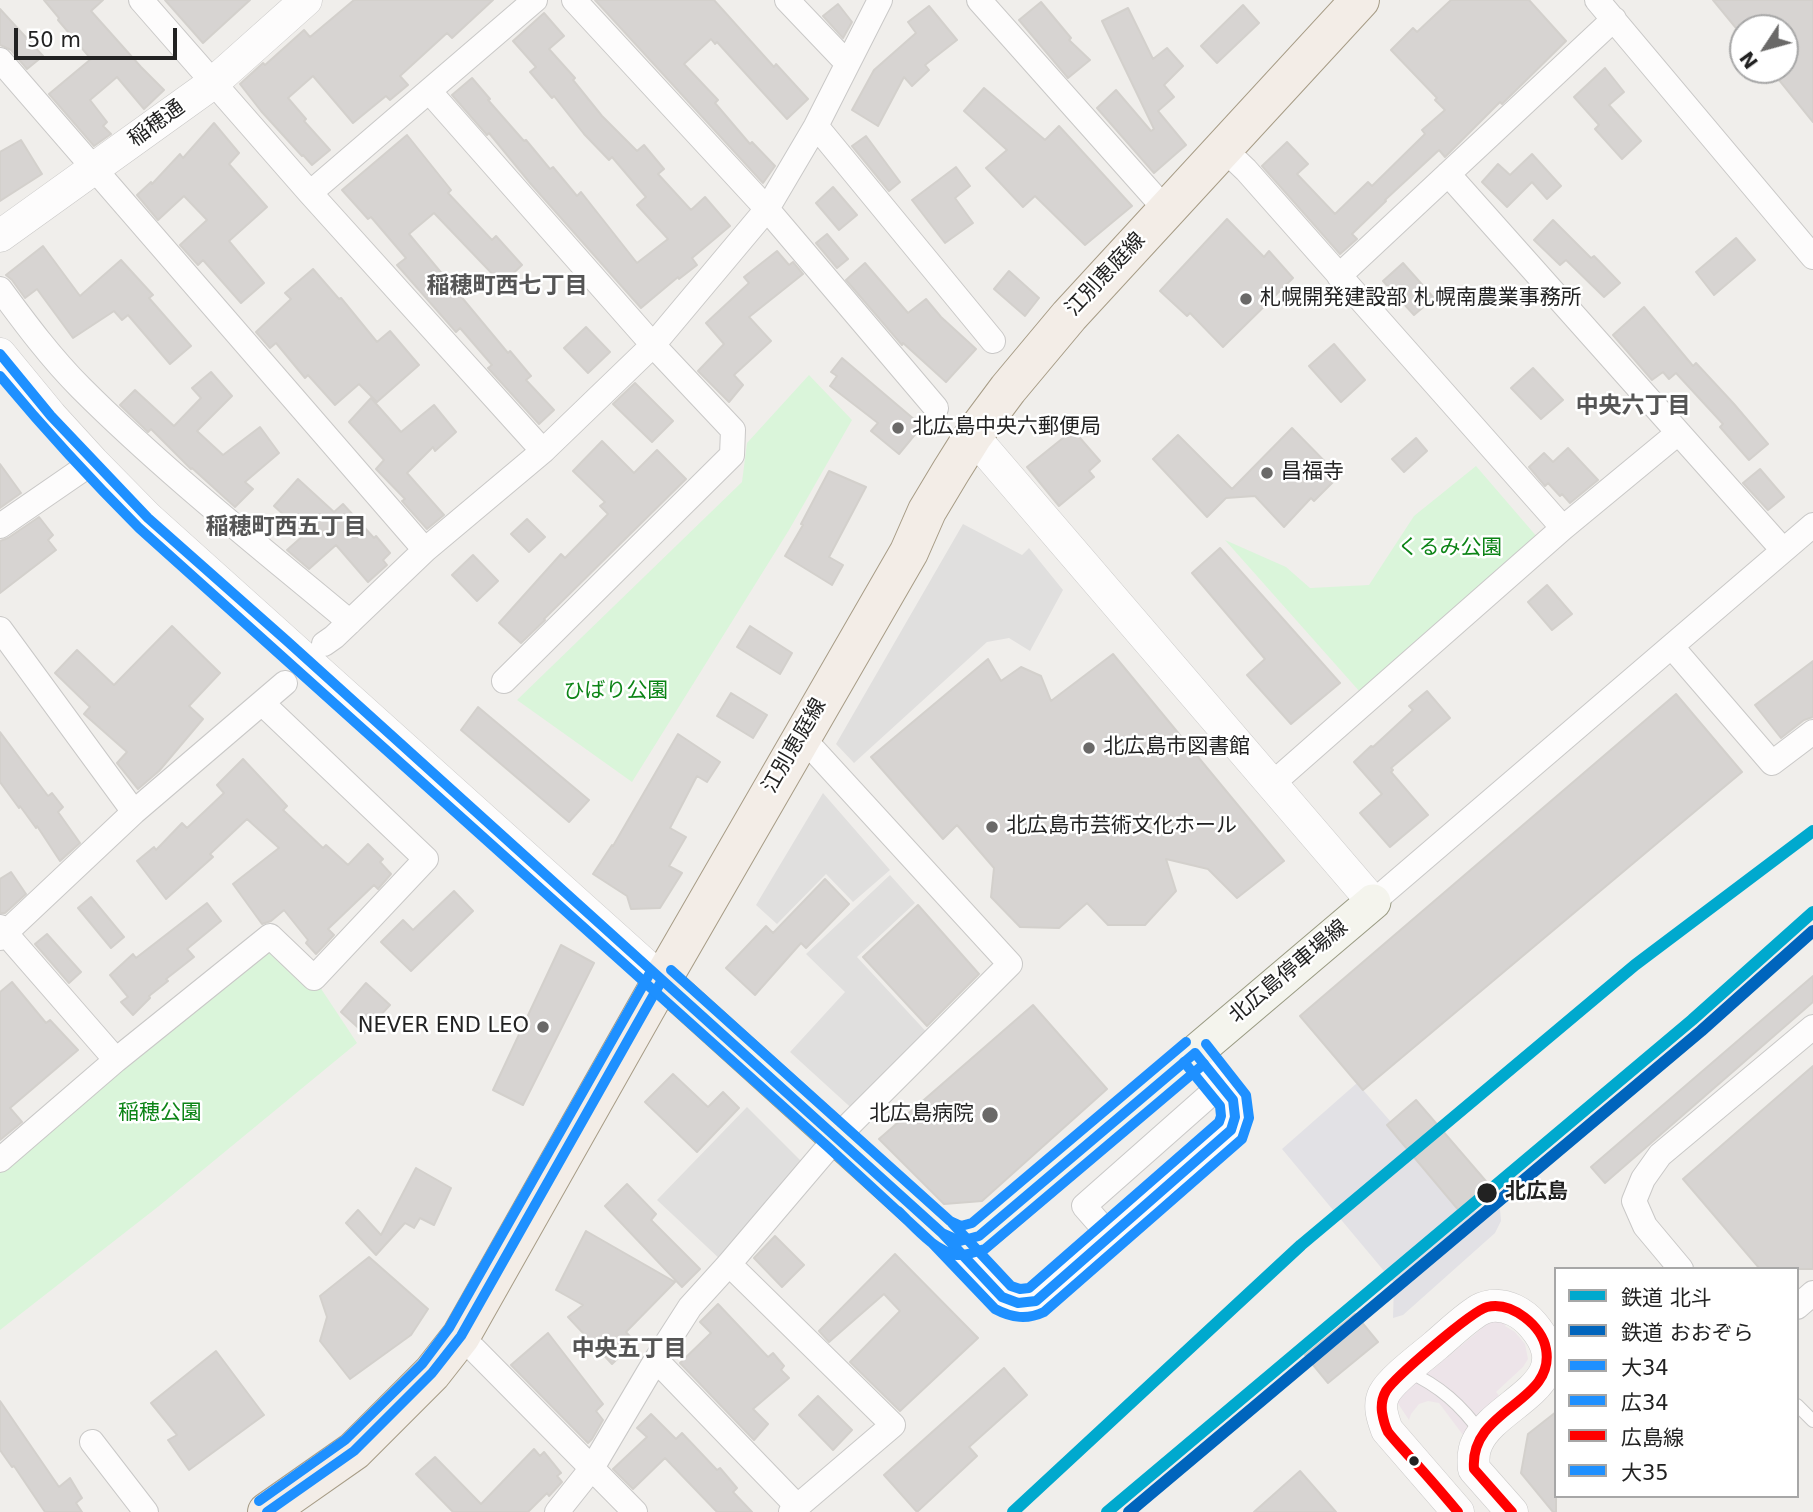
<!DOCTYPE html>
<meta charset="utf-8">
<style>
body{margin:0}
#map{position:relative;width:1813px;height:1512px;overflow:hidden;background:#f0eeeb;font-family:"DejaVu Sans","Noto Sans JP",sans-serif}
canvas{display:block}
.legend{position:absolute;left:1554px;top:1267px;width:245px;height:231px;box-sizing:border-box;background:#fff;border:2px solid #a7a7a7;margin:0;padding:9px 12px;list-style:none;font-size:21px;color:#222}
.legend li{display:flex;align-items:center;gap:14px;height:35px}
.legend b{width:35px;border:2px solid #a7a7a7}
.north{position:absolute;left:1729px;top:14px;width:70px;height:70px;box-sizing:border-box;background:#fff;border:2px solid #a7a7a7;border-radius:50%;rotate:234deg;font-size:19px;font-weight:700;line-height:28px;text-align:center;color:#222}
.north::after{content:'';display:block;margin:auto;width:24px;height:32px;background:#6a6968;clip-path:polygon(50% 0,100% 100%,50% 72%,0 100%)}
.scale{position:absolute;left:14px;top:28px;width:163px;height:32px;box-sizing:border-box;border:4px solid #222;border-top:0;padding-left:9px;font-size:21px;line-height:24px;white-space:nowrap;color:#222;-webkit-text-stroke:5px #fff;paint-order:stroke}
</style>
<div id="map">
<canvas width="1813" height="1512"></canvas>
<ul class="legend">
<li><b style="height:9px;background:#00a9ce"></b>鉄道 北斗</li>
<li><b style="height:9px;background:#0065bd"></b>鉄道 おおぞら</li>
<li><b style="height:9px;background:#1e90ff"></b>大34</li>
<li><b style="height:9px;background:#1e90ff"></b>広34</li>
<li><b style="height:9px;background:#f00"></b>広島線</li>
<li><b style="height:9px;background:#1e90ff"></b>大35</li>
</ul>
<div class="north">N</div>
<div class="scale">50 m</div>
</div>
<script>
const g = document.querySelector('canvas').getContext('2d');
g.lineJoin = 'round';
function fill(path, color) {
  g.fillStyle = color;
  g.fill(path, 'evenodd');
}
function stroke(path, color, width, dash) {
  g.strokeStyle = color;
  g.lineWidth = width;
  g.lineCap = dash ? 'butt' : 'round';
  g.setLineDash(dash || []);
  g.stroke(path);
}
function drawText(font, color, halo, rows, align = 'center') {
  g.font = font + ' "DejaVu Sans","Noto Sans JP",sans-serif';
  g.lineWidth = 5;
  g.setLineDash([]);
  g.textBaseline = 'middle';
  g.strokeStyle = halo;
  g.fillStyle = color;
  for (const [text, x, y, turn = 0] of rows) {
    g.save();
    g.translate(x, y);
    g.rotate((+turn || 0) * Math.PI / 180);
    g.textAlign = isNaN(turn) ? turn : align;
    if (halo) g.strokeText(text, 0, 0);
    g.fillText(text, 0, 0);
    g.restore();
  }
}
const industrial = new Path2D(`
 M1485 1320H1507L1505 1326 1515 1332 1525 1344 1528 1359 1523 1367 1496 1392 1504 1401 1463 1435 1439 1403 1428 1401 1419 1404 1411 1414 1409 1420 1397 1402 1428 1366 1432 1370 1481 1329 1479 1324Z`);
const park = new Path2D(`
 M809 375 852 420 789 530 632 782 517 700 742 482 747 443Z
 M1476 466 1538 538 1360 692 1225 540 1286 567 1310 588 1369 585 1414 516Z
 M270 936 314 978 357 1043 159 1206 0 1330V1160Z`);
const parking = new Path2D(`
 M963 524 1022 555 1029 548 1063 590 1030 651 1009 638 987 642 854 763 836 744Z
 M823 793 890 870 853 902 826 874 777 924 756 905Z
 M890 875 915 903 857 957 932 1038 859 1115 790 1052 845 992 806 954Z
 M747 1107 809 1169 722 1261 657 1200Z`);
const plaza = new Path2D(`
 M1357 1083 1391 1122 1461 1212 1500 1209 1501 1221 1495 1233 1403 1315 1393 1318 1394 1283 1282 1149Z`);
const building = new Path2D(`
 M44 0H103L91 11 141 67 164 90 144 109 117 77 90 100 107 122 103 126 111 134 94 146 49 94 91 59 58 20 59 18Z
 M165 0H250L203 43Z
 M354 0H493L452 38 447 33 400 76 408 85 390 100 386 96 353 123 313 76 288 98 306 119 304 121 330 150 312 165 303 155 302 156 261 111 240 84 263 63 265 65 304 30 310 37Z
 M595 0H714L774 67 776 64 808 99 787 119 717 42 715 44 711 39 684 64 718 100 715 103 750 144 752 142 775 166 763 183Z
 M1451 0H1529L1566 41 1502 104 1500 102 1445 157 1439 150 1385 200 1386 201 1352 234 1357 239 1340 254 1262 166 1287 142 1308 164 1297 174 1335 214 1368 182 1372 186 1425 134 1422 130 1445 110 1435 100 1437 98 1391 50 1413 28 1417 32Z
 M1713 0H1813V122L1771 70H1785V28H1736Z
 M1041 2 1071 38 1069 40 1090 60 1068 78 1019 20Z
 M838 4 852 22 843 38 823 16Z
 M1243 5 1259 23 1217 63 1201 46Z
 M929 6 957 40 925 65 929 70 912 86 904 77 878 126 852 110 874 70 916 33 908 22Z
 M1128 8 1153 59 1167 48 1183 66 1164 85 1174 97 1158 111 1186 145 1154 173 1097 108 1116 90 1151 131 1154 129 1102 21Z
 M0 9 43 56 27 69 11 50 0 45Z
 M544 13 564 36 549 49 575 78 573 80 602 116 637 151 644 145 664 169 658 174 691 210 705 197 730 226 692 258 697 265 679 279 678 277 641 308 530 183 489 133 487 135 452 95 472 78 490 99 488 100 524 141 526 140 550 169 553 167 577 196 581 192 637 263 668 239 637 205 646 197 612 157 609 160 584 134 554 96 552 98 530 72 536 67 513 41Z
 M1605 68 1624 92 1609 105 1641 141 1622 159 1595 129 1599 125 1574 97Z
 M984 88 1045 140 1059 126 1132 206 1085 245 1035 196 1023 207 986 168 1007 150 964 111Z
 M214 123 239 153 229 164 267 207 229 241 264 283 241 303 203 260 198 265 180 245 207 220 184 196 158 220 137 195 151 182 152 184 180 154 183 158Z
 M407 135 451 190 448 193 492 240 496 236 522 265 502 284 434 213 409 234 508 353 510 351 531 376 526 380 554 410 539 424 488 368 492 365 460 328 456 332 397 265 406 258 371 217 368 219 342 190Z
 M866 136 900 182 889 191 852 146Z
 M21 140 42 174 0 201V152Z
 M1532 154 1561 186 1547 199 1532 182 1507 207 1482 182 1498 164 1510 175Z
 M956 167 970 186 955 198 973 223 945 243 912 200Z
 M833 187 857 215 839 230 816 203Z
 M1227 219 1264 257 1269 251 1293 278 1223 347 1190 313 1187 316 1160 291Z
 M1553 220 1591 258 1594 256 1620 283 1604 297 1566 260 1560 265 1534 240Z
 M827 234 848 259 837 268 816 243Z
 M1736 238 1755 260 1714 295 1696 272Z
 M43 246 80 296 121 260 153 295 149 298 191 346 170 364 128 315 122 320 114 311 73 338 37 289 25 298 12 280 6 275Z
 M777 251 789 265 793 262 803 274 749 317 771 341 734 375 743 385 729 402 698 371 724 344 706 323 749 283 744 277Z
 M865 263 908 313 926 299 941 317 976 349 946 382 903 343 902 345 846 280Z
 M1403 263 1434 298 1414 315 1383 281Z
 M313 269 339 299 341 298 377 342 390 331 419 365 377 402 359 384 335 405 308 375 305 378 276 343 270 348 256 332 291 299 285 293Z
 M1009 271 1039 298 1025 316 994 289Z
 M1644 307 1693 366 1696 363 1734 404 1768 444 1749 460 1720 427 1723 424 1676 373 1669 379 1663 372 1652 380 1613 335Z
 M586 327 610 352 588 373 564 348Z
 M1334 344 1365 380 1341 402 1309 366Z
 M842 358 922 426 899 454 871 431 878 423 830 386 837 376 831 372Z
 M1533 368 1563 400 1541 419 1511 388Z
 M211 372 232 396 197 431 223 455 260 427 279 453 245 482 253 489 235 507 192 468 191 469 151 429 148 432 120 405 135 390 174 426 201 398 192 388Z
 M635 383 673 421 652 442 613 404Z
 M371 398 401 432 434 405 456 432 435 451 433 447 407 473 444 515 427 529 402 501 405 499 376 469 384 460 349 422Z
 M1292 428 1339 476 1314 501 1311 498 1284 527 1255 496 1226 498 1207 517 1153 459 1178 435 1232 489Z
 M1073 430 1100 461 1089 471 1094 477 1059 506 1027 467Z
 M1416 438 1427 451 1404 472 1392 459Z
 M602 441 634 473 657 450 686 479 544 619 545 620 521 643 499 623 561 554 565 558 608 514 600 506 605 502 573 471Z
 M1568 448 1598 480 1570 503 1562 494 1560 496 1548 483 1545 486 1529 467 1544 453 1553 462Z
 M0 464 21 493 0 508Z
 M1760 469 1784 497 1768 510 1743 483Z
 M829 471 866 487 829 557 843 565 832 585 785 556 803 525 801 524Z
 M298 479 334 512 343 504 374 538 376 536 390 553 383 560 387 565 368 582 336 545 309 569 287 550 305 534 274 506Z
 M39 517 53 535 48 540 56 550 0 593V541L8 538Z
 M527 519 545 537 529 552 511 534Z
 M1220 548 1340 683 1291 724 1247 675 1265 659 1192 573Z
 M473 555 498 581 477 601 452 575Z
 M1547 585 1572 614 1552 630 1528 602Z
 M172 626 220 673 189 706 203 719 159 771 138 789 117 763 127 752 84 714 90 707 55 673 77 650 114 685Z
 M750 626 792 653 780 674 737 647Z
 M1113 654 1284 861 1237 898 1208 869 1166 859 1176 891 1145 925H1108L1087 903 1059 928 1020 927 991 897 994 868 957 825 943 839 871 757 988 659 1001 681 1021 667 1041 676 1051 701Z
 M1813 661V717L1804 720 1781 738 1755 705Z
 M1427 691 1450 718 1391 768 1393 770 1391 772 1428 815 1390 847 1360 813 1382 794 1354 762 1371 746 1373 747 1413 710 1409 706Z
 M731 693 767 715 753 738 717 716Z
 M1676 694 1742 772 1363 1090 1300 1016Z
 M478 707 589 800 569 822 461 730Z
 M0 732 48 796 52 793 63 807 58 812 80 843 60 861 37 826 36 828 20 806 19 808 0 782Z
 M678 734 720 762 707 782 697 776 670 828 686 837 669 866 682 873 660 908 631 909 627 896 593 874 612 845 613 846Z
 M243 759 287 806 283 810 323 848 326 845 348 865 368 844 383 859 380 862 391 874 378 889 374 885 328 929 334 935 316 954 306 943 308 940 284 910 271 921 262 924 233 884 279 848 247 819 210 854 213 857 166 899 137 861 154 847 156 850 182 823 187 828 224 793 217 785Z
 M11 872 26 894 5 913H0V879Z
 M825 879 849 904 806 948 801 943 755 995 726 968 766 926 773 933Z
 M454 891 473 911 411 971 381 942 403 920 413 930Z
 M91 897 124 937 111 948 78 908Z
 M207 903 221 921 187 949 194 957 166 979 168 981 149 996 150 998 133 1015 121 1002 128 997 110 975 133 954 136 958Z
 M918 905 979 974 927 1026 863 957Z
 M47 934 81 972 69 983 35 944Z
 M561 945 594 963 523 1105 493 1090Z
 M1813 976V1002L1605 1183 1591 1167Z
 M12 982 46 1023 50 1020 78 1050 10 1108 22 1122 0 1140V992Z
 M366 983 390 1005 364 1033 341 1012Z
 M1033 1005 1107 1089 982 1201 944 1204 879 1139Z
 M1813 1066V1269H1760L1683 1179Z
 M673 1074 708 1107 723 1092 739 1108 697 1152 645 1102Z
 M1416 1100 1491 1187 1461 1213 1387 1125Z
 M416 1168 451 1188 434 1225 420 1218 414 1228 405 1223 376 1255 346 1223 358 1210 381 1235Z
 M627 1184 656 1214 651 1220 700 1269 682 1287 605 1206Z
 M586 1231 675 1282 626 1332 635 1342 612 1364 568 1317 583 1305 556 1290Z
 M775 1236 804 1265 782 1287 754 1258Z
 M895 1254 978 1338 900 1411 850 1362 900 1311 884 1294 829 1342 819 1331Z
 M369 1257 428 1309 411 1335 350 1379 320 1341 327 1317 320 1296Z
 M718 1304 768 1357 773 1353 784 1366 781 1370 789 1378 753 1409 768 1424 754 1440 680 1363 711 1333 700 1322Z
 M1355 1314 1378 1342 1328 1383 1305 1355Z
 M548 1333 603 1404 596 1411 603 1420 592 1439 588 1443 511 1365Z
 M216 1351 264 1415 189 1470 168 1440 177 1435 151 1403Z
 M1004 1368 1027 1395 969 1447 977 1456 917 1512 884 1475Z
 M818 1396 852 1430 833 1450 799 1415Z
 M0 1401 59 1487 70 1478 82 1498 76 1503 82 1512H45L14 1466 12 1467 0 1450Z
 M1556 1412V1512H1553L1521 1473 1528 1434Z
 M651 1414 676 1439 682 1433 717 1470 720 1468 737 1488 733 1492 752 1512H717L665 1458 633 1489 613 1469 647 1437 637 1428Z
 M534 1449 540 1456 544 1452 561 1473 557 1476 562 1482 549 1496 547 1493 528 1512H453L416 1474 435 1457 481 1504Z
 M1300 1471 1336 1512H1254Z`);
const service = new Path2D(`
 M1407 1371C1440 1386 1461 1405 1482 1434
 M1797 1405 1813 1421`);
const minor = new Path2D(`
 M141 0 310 193 543 451
 M574 0 767 209 936 408
 M787 0 847 63
 M979 0 1166 210
 M1597 0 1813 257
 M0 60 425 550
 M429 91 653 345 733 430 732 455 504 681
 M816 126 993 341
 M1224 149 1246 170 1563 528
 M1448 174 1783 550
 M310 193 535 0
 M1339 276 1614 19
 M0 289C25 323 51 358 81 388 165 472 259 546 350 622
 M0 526 93 462
 M0 629 134 812
 M324 644 334 637 425 550 543 451 653 345 767 209 816 126 880 0
 M1672 647 1772 763 1813 732
 M1272 784 1563 528 1678 433
 M1373 902 1813 525
 M0 927 116 1060
 M0 938 134 812 285 683
 M0 1160 116 1060 270 936 314 978 426 859 262 703
 M942 1233 1002 1297C1014 1304 1022 1305 1036 1301L1231 1130 1235 1117 1233 1100 1195 1053
 M1111 1237 1084 1206 1222 1084
 M729 1264 893 1425 791 1512
 M1681 1269 1645 1226 1634 1201 1643 1179 1660 1155 1813 1027
 M1797 1307 1813 1293
 M461 1336 635 1512
 M656 1360 797 1506
 M92 1442 146 1512
 M557 1512 592 1468 656 1360 690 1307 729 1264 837 1137 1010 964 801 736`);
const tertiary = new Path2D(`
 M0 236 213 83 306 0
 M0 354 51 416 93 462 148 518 662 980
 M973 436 1373 902
 M1458 1512 1387 1430C1383 1419 1378 1406 1384 1394 1391 1380 1422 1357 1435 1346 1448 1335 1461 1322 1476 1312 1480 1309 1485 1307 1491 1306 1507 1304 1523 1313 1533 1325 1583 1384 1495 1402 1477 1443 1473 1451 1473 1460 1474 1469L1512 1512`);
const secondary = new Path2D(`
 M662 980 942 1233 960 1241 979 1236 1373 902`);
const primary = new Path2D(`
 M267 1512 354 1451 432 1373 461 1336 662 980 909 552 927 511 951 471 973 436 1008 389 1069 316 1360 0`);
const bus1 = new Path2D(`
 M0 354 51 416 148 518 287 641 942 1233 960 1241 979 1236 1195 1053
 M942 1233 1002 1297 1018 1303 1036 1301 1231 1130 1235 1117 1233 1100 1195 1053
 M267 1512 354 1451 432 1373 461 1336 662 980`);
const bus2 = new Path2D(`
 M0 376C44 429 90 479 139 528L828 1147 932 1243 995 1309C1012 1318 1027 1320 1044 1312L1242 1139 1249 1118 1246 1095 1206 1044
 M898 1211C915 1227 933 1250 957 1255 966 1256 977 1251 985 1249L1204 1064`);
const bus3 = new Path2D(`
 M1458 1512C1442 1493 1426 1474 1409 1456 1402 1448 1394 1440 1388 1432 1385 1426 1383 1418 1382 1412 1381 1404 1382 1398 1386 1391 1395 1377 1472 1311 1487 1307 1512 1301 1542 1326 1546 1349 1556 1403 1469 1408 1474 1469L1512 1512`);
const bus4 = new Path2D(`
 M671 970 950 1221 961 1226 972 1223 1186 1042
 M952 1223 1011 1286 1020 1289 1029 1288 1219 1122 1221 1116 1220 1106 1184 1062
 M259 1501 345 1440 422 1364 449 1328 650 973`);
const rail1 = new Path2D(`
 M1013 1512 1301 1245 1635 965 1813 831
 M1107 1512 1692 1020 1813 912`);
const rail2 = new Path2D(`
 M1129 1512 1701 1031 1813 931`);
const markers = [
 [1246,299,7,"#6a6968"],
 [898,428,7,"#6a6968"],
 [1267,473,7,"#6a6968"],
 [1089,748,7,"#6a6968"],
 [992,827,7,"#6a6968"],
 [543,1027,7,"#6a6968"],
 [990,1115,9,"#6a6968"],
 [1487,1193,11,"#222"],
 [1414,1461,6,"#222"]
];
const streetNames = [
 ["稲穂通",157,124,-36],
 ["江別恵庭線",1106,275,-47],
 ["江別恵庭線",795,746,-60],
 ["北広島停車場線",1289,972,-40]
];
const poiNames = [
 ["札幌開発建設部 札幌南農業事務所",1260,299],
 ["北広島中央六郵便局",912,428],
 ["昌福寺",1281,473],
 ["北広島市図書館",1103,748],
 ["北広島市芸術文化ホール",1006,827],
 ["NEVER END LEO",529,1027,"right"],
 ["北広島病院",974,1115,"right"]
];
const parkNames = [
 ["くるみ公園",1450,549],
 ["ひばり公園",616,692],
 ["稲穂公園",160,1114]
];
const stopNames = [
 ["北広島",1505,1193]
];
const neighbourhoodNames = [
 ["稲穂町西七丁目",507,287],
 ["中央六丁目",1633,407],
 ["稲穂町西五丁目",286,528],
 ["中央五丁目",629,1350]
];
fill(industrial, '#ede4e9');
fill(park, '#daf5da');
fill(parking, '#e0dfde');
fill(plaza, '#e2e1e5');
fill(building, '#d7d4d2');
stroke(building, '#d3d0cc', 2);
stroke(service, '#c9c8c7', 14);
stroke(minor, '#c9c8c7', 26);
stroke(tertiary, '#c9c8c7', 33);
stroke(secondary, '#999a82', 37);
stroke(primary, '#a79c86', 40);
stroke(service, '#fdfcfc', 12);
stroke(minor, '#fdfcfc', 24);
stroke(tertiary, '#fdfcfc', 32);
stroke(secondary, '#f4f4ed', 35);
stroke(primary, '#f3ede7', 38);
stroke(bus1, '#1e90ff', 10);
stroke(bus2, '#1e90ff', 10);
stroke(bus3, '#f00', 10);
stroke(bus4, '#1e90ff', 10);
stroke(rail1, '#00a9ce', 12);
stroke(rail2, '#0065bd', 12);
for (const [x, y, r, color] of markers) {
  const dot = new Path2D();
  dot.arc(x, y, r, 0, 2 * Math.PI);
  g.fillStyle = color;
  g.fill(dot);
  stroke(dot, '#fff', 2.5);
}
drawText('21px', '#222', '#fff', streetNames);
drawText('21px', '#222', '#fff', poiNames, 'left');
drawText('21px', '#0c8416', '#fff', parkNames);
drawText('bold 21px', '#222', '#fff', stopNames, 'left');
drawText('bold 23px', '#555', '#fff', neighbourhoodNames);
</script>
